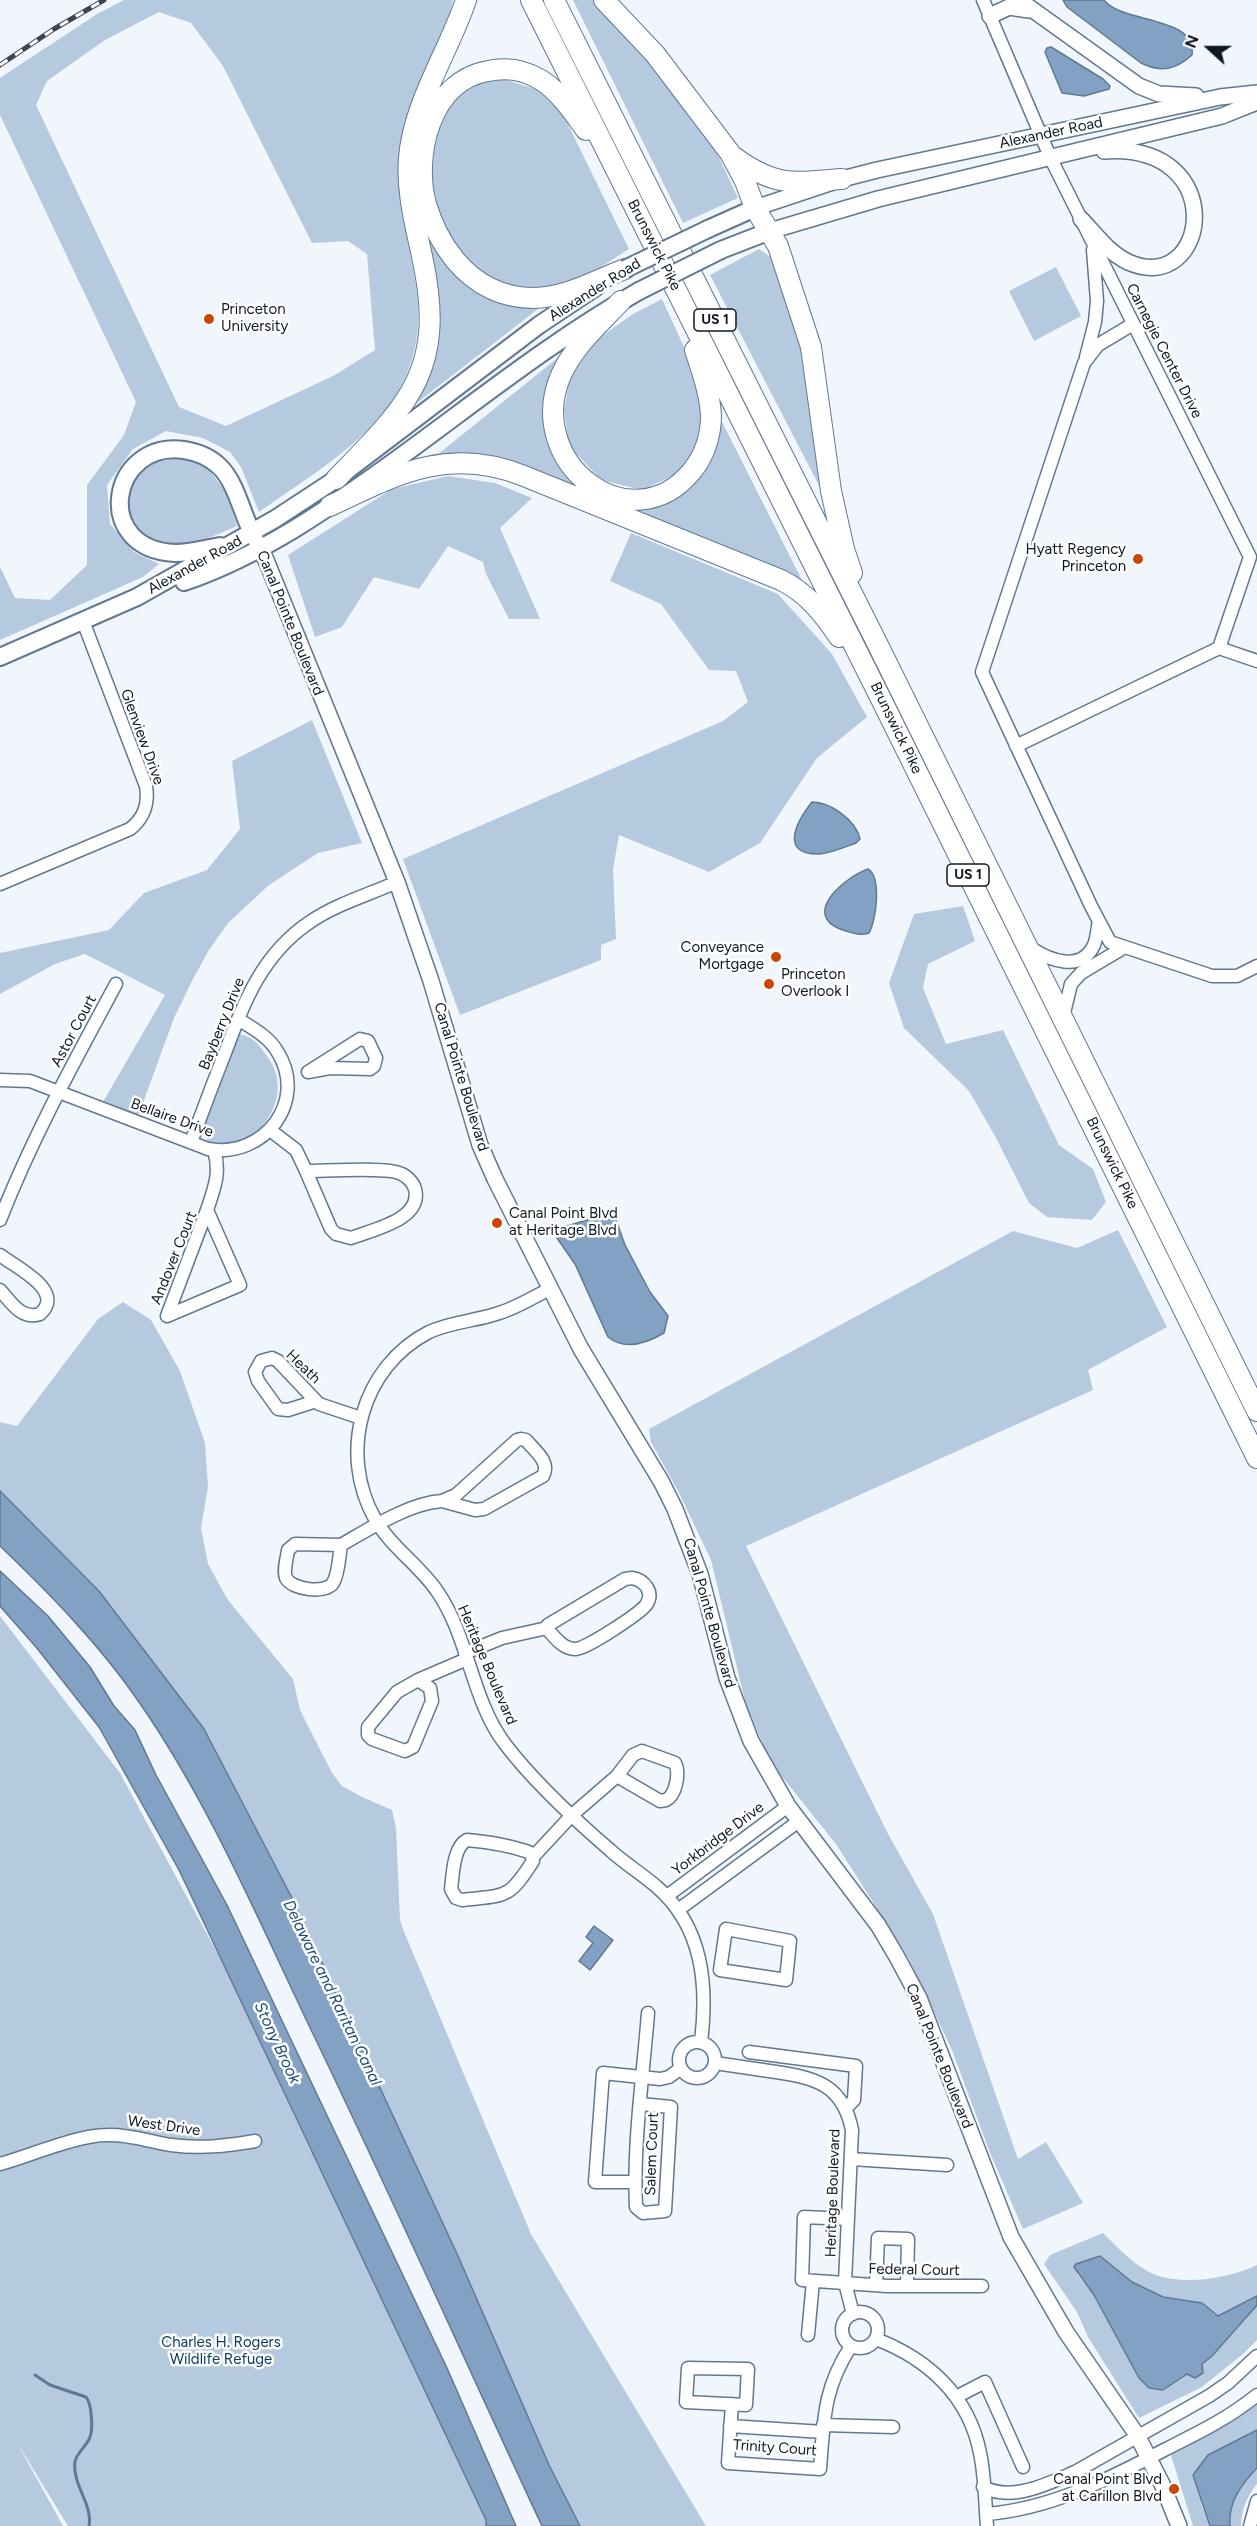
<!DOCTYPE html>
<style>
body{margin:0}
#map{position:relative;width:1257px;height:2526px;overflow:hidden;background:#f0f6fc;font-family:Figtree,sans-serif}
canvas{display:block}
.north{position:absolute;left:1179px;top:18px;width:60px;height:60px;-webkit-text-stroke:4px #fff;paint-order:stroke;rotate:291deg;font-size:16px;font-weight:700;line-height:24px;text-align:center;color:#0e1822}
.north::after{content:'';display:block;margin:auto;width:21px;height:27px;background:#0e1822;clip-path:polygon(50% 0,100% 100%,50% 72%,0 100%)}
</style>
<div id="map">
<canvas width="1257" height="2526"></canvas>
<div class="north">N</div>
</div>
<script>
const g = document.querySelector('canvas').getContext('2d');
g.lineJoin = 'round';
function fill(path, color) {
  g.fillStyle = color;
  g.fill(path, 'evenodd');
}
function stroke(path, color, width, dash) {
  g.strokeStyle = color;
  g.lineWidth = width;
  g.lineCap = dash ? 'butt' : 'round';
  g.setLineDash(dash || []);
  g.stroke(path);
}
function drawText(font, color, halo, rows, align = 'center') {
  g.font = font + ' Figtree,sans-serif';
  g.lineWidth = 5;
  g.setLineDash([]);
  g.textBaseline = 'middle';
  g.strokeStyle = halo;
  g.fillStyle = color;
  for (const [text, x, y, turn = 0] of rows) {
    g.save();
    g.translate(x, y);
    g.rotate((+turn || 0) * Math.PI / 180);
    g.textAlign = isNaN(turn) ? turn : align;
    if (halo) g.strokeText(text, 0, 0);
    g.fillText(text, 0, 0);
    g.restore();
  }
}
const green = new Path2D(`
 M124 0H453L449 16C438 46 427 76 415 106 411 118 403 132 401 145 394 189 408 236 415 280 437 403 345 452 259 512L241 467 230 452 203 438 166 431 133 449 107 485 110 524 134 552 159 564 143 577 0 640V567L15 598 50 600 87 565V485L124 435 136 402 0 115V78L97 14ZM159 12 191 23 223 66 312 243 348 241 367 254 375 350 333 376 226 426 179 407 36 105 47 81 105 40Z
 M573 0H594L634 40 711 140 738 198 683 223Z
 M494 76 538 90 555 98 629 249 581 280 533 290 493 282 456 247 440 214 432 183 435 138 456 94Z
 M425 231 484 293 538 309 409 409 438 325Z
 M759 249 772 258 801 344 825 497 710 275Z
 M1056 267 1081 316 1034 341 1009 291Z
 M662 299 701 384V436L682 472 642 490 601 480 569 446 564 410 570 376 596 340 633 314Z
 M560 356 546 392 545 436 584 492 513 463 474 454 437 455Z
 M719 416 806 588 623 506 681 492 711 458Z
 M180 457 207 467 227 494 237 526C208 539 176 554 146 536 138 531 132 521 126 515L130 481 153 463Z
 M448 476 495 483 532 498 500 528 540 619H509L486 574 483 562 448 546 419 589 374 577 342 627 315 637 288 555 392 489Z
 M631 533 778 594 832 654 867 717 817 758 760 843 709 872 619 835 613 869 616 939 601 945V960L460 1015 403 859 723 721 748 702 736 671 709 670 661 604 610 581Z
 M312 720 362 843 318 853 269 885 228 923 209 950 193 979 174 1018 136 1122 100 1107 165 995 85 954 55 964 0 994V953L109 930 144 893 207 870 240 829 232 761Z
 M963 906 975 941 928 964 923 988 946 1044 1003 1030 1059 1145 1093 1169 1106 1202 1092 1220 1047 1217 1029 1203 995 1136 969 1091 904 1028 889 983 914 914Z
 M239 1034C251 1036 257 1042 264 1052 285 1077 281 1106 259 1130 256 1133 253 1138 249 1140 238 1147 220 1144 208 1142L202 1127 234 1041Z
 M1118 1230 1167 1327 1088 1370 1093 1390 746 1546 887 1832 933 1914 1018 2159 1046 2142 1083 2203 1023 2229 990 2153 952 2050 909 1959 836 1844 771 1763 746 1705 711 1560 679 1493 651 1442 649 1429 1013 1231 1077 1248Z
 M123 1302 151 1320 180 1371 205 1443 208 1487 201 1528 208 1564 228 1600 293 1679 300 1710 332 1773 342 1786 362 1797 392 1810 396 1828 400 1920 405 1934 531 2234 706 2526H580L549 2465 458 2256 292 1898 204 1729 100 1591 0 1491V1422L17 1426 98 1319Z
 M0 1616 120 1773 228 1973 310 2150 318 2149 504 2526H68L16 2441 63 2526H0Z
 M1103 2233C1117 2247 1131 2262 1149 2272 1179 2287 1228 2279 1257 2265V2296L1218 2316 1202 2303 1163 2297 1132 2282 1100 2257 1077 2274 1094 2295 1139 2378 1149 2388 1163 2390 1212 2356 1257 2305V2340L1244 2353 1202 2387 1139 2418 1088 2337 1077 2312 1044 2264 1050 2255Z
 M1257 2401V2430L1208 2455 1201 2504 1210 2526H1193L1170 2452Z
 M1257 2468V2484C1247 2496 1241 2510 1241 2526H1230C1228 2502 1241 2485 1257 2468Z`);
const water = new Path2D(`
 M1063 0H1104C1122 24 1197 15 1192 55 1175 70 1162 73 1141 63L1067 7Z
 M1051 47 1103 79 1110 86 1109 89 1084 96 1062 93 1045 52 1047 48Z
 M812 802C830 802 856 820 860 839L856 843C845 847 831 853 820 854 778 855 797 821 812 802Z
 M868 869C882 878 876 921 869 933 860 936 854 933 846 931 798 917 843 878 868 869Z
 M606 1214 616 1220 625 1245 650 1292 668 1316 664 1333C647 1343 625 1351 608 1337L575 1264 557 1238 559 1231 564 1227Z
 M0 1491 99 1591 204 1729 292 1898 458 2256 549 2465 580 2526H542C466 2363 393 2200 315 2038 260 1924 211 1806 139 1702 100 1645 50 1594 0 1546Z
 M0 1571 48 1616 90 1667 114 1706 135 1730 156 1775 227 1905 447 2368 516 2526H486V2520L179 1870 99 1727 36 1647 0 1606Z
 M594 1926 613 1940 590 1970 579 1961 593 1943 586 1937Z
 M1100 2256 1132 2282 1163 2297 1202 2303 1218 2316 1257 2296V2305L1212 2356 1202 2364 1203 2373 1195 2378 1187 2374 1163 2390 1149 2388 1139 2378 1094 2295 1074 2267 1076 2264Z
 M1257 2430V2468C1241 2485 1228 2502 1230 2526H1210L1193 2475 1208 2455Z`);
const stream = new Path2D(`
 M35 2375 50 2385 86 2397C92 2404 93 2429 90 2437 87 2446 76 2453 75 2462 72 2485 93 2504 89 2526`);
const minor = new Path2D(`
 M983 0 1051 159 1250 557 1219 648 1257 661
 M1133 324 1098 345 1084 363 982 672 1091 906 1110 942 1212 976H1237L1257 966
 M1086 357 1095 322 1097 301 1093 250
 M1016 746 1219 648
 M0 884 130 829C144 818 149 805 146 786L83 621
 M1031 948C1049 960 1081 973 1094 945 1097 938 1097 929 1099 921
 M1063 1017 1071 984 1081 973 1123 948
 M360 1039 368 1041 376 1058 374 1066 370 1069 330 1068 308 1072Z
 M0 1080 30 1081 208 1149C264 1159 309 1101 277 1051 268 1036 252 1028 238 1019
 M270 1130 296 1150 306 1171
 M191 1142C202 1113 213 1083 225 1053 244 1002 262 954 310 922 336 904 368 895 397 882
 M306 1171C326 1171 384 1167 399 1173 406 1175 413 1182 415 1189 423 1220 371 1230 351 1238L336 1234 331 1229Z
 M207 1210 240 1285 167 1316Z
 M207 1210C214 1189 221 1173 214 1150
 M0 1220C32 1138 74 1062 116 984
 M0 1255C17 1268 66 1291 40 1314 21 1320 11 1302 0 1290
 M550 1289C533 1297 515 1309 496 1314 474 1321 451 1322 429 1332 361 1367 338 1454 375 1519 391 1547 419 1565 437 1591 469 1637 471 1699 505 1744 534 1782 574 1819 610 1850 624 1863 642 1874 657 1887 703 1927 708 1985 701 2042
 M272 1358 278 1361 316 1401 288 1410 278 1409 258 1381 255 1372 261 1361Z
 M316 1401 319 1404 361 1418
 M521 1439 526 1440C534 1450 551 1462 543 1476L484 1509 475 1510 442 1501 456 1495 517 1440Z
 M295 1544 341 1545C339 1556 339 1573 333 1583 326 1594 292 1590 286 1578 283 1571 287 1558 288 1550Z
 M341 1545C369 1529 409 1503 442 1501
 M632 1578C644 1580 655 1592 646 1605 640 1613 585 1650 575 1649 564 1649 556 1639 549 1631L548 1625 625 1579Z
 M465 1653 502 1638 547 1628
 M418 1680 430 1688 432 1701 413 1747 405 1751 372 1739 368 1735V1727L397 1692Z
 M418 1680 467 1659
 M642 1751 675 1763C680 1773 676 1795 666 1800L660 1801 617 1776 633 1755Z
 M467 1840C489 1842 510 1845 531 1853L533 1861C508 1900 506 1895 462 1900L456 1898 451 1889C453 1875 453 1847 467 1840Z
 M533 1857 572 1815 617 1776
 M667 1896 788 1806
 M678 1910 799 1821
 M726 1929 790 1941 786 1980 720 1970Z
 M679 2060a18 18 0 1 1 36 0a18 18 0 1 1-36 0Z
 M749 2052 856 2066 854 2100 846 2108
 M715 2063C736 2066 756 2069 776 2072 816 2078 843 2085 852 2130L845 2283 853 2314
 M641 2104 671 2107 665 2211 643 2213 636 2207C633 2143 643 2077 648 2013
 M851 2159 947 2165
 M0 2164C32 2155 77 2135 107 2135 130 2134 150 2142 171 2145 200 2149 226 2146 255 2141
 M635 2182H595L603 2073 660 2079 669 2077 681 2068
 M848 2219 804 2217 802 2280 887 2286H982
 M876 2285 878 2238 908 2239 907 2286
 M842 2330a18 18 0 1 1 36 0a18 18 0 1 1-36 0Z
 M808 2335 813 2281
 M876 2339C928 2359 969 2396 980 2453 985 2476 985 2502 987 2526
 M688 2368 748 2369 746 2405 686 2402Z
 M956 2397 985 2382 1023 2467
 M732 2404 728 2463 820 2469C824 2420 823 2389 851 2346
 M823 2425 893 2427
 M730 2426 823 2432
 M983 2487C1012 2502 1047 2484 1075 2472L1209 2396 1228 2383 1257 2356
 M986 2514C1051 2509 1109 2479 1166 2449 1198 2433 1229 2418 1257 2395
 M1250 2526 1257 2501`);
const tertiary = new Path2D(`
 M1019 0 1139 86 1159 94 1196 96
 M990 16 1009 7 1029 10
 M755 208 842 179 877 170 1220 97 1257 93
 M1081 219C1095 234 1109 253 1128 262 1209 298 1232 142 1104 151
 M770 231 878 199 1222 116 1257 102
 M252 533 266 560 397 882 431 981 480 1145 495 1179 581 1349 661 1481 675 1509 700 1574 727 1678 751 1741 788 1806 878 1925 897 1957 919 1998 1011 2237 1066 2332 1137 2435 1162 2484 1179 2526`);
const secondary = new Path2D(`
 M708 229 755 208
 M721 250 770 231
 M220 546C205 549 190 553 175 553 91 549 110 440 184 450 197 452 211 458 220 467 236 483 242 513 252 533
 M184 582C261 556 331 507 396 460 476 402 553 340 639 291
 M0 657 137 597 275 519 336 479 539 325 596 287`);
const trunk = new Path2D(`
 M531 0 884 705 1257 1458
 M554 0 876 641 1257 1411
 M604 0 655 54 730 153 745 181 755 208 778 246 811 347 831 491 844 549 852 573
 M586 130C573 112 560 92 541 80 525 70 506 67 488 71 430 81 413 155 426 204 432 224 442 244 455 260 476 285 502 298 534 298 565 298 596 280 625 269
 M734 157C775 187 793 183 842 179
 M621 301C599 324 574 346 561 375 523 463 631 545 692 471 704 456 711 436 711 416 710 394 702 371 695 350
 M336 479C408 405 446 371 423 261 416 227 406 192 409 158 413 104 449 51 466 0
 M330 506C397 474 449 446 524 476L781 580C807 593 823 613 839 637`);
const rail = new Path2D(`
 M0 65 54 29 104 0`);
const secondaryBridge = new Path2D(`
 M625 269 708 229
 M639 291 721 250`);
const markers = [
 [209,319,6,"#cb4603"],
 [1138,559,6,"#cb4603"],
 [776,957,6,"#cb4603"],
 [769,984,6,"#cb4603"],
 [497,1223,6,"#cb4603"],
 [1174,2489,6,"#cb4603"]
];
const shields = [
 [715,320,42],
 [968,875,42]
];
const shieldNames = [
 ["US 1",715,320],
 ["US 1",968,875]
];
const streetNames = [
 ["Alexander Road",1051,133,-12],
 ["Brunswick Pike",654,245,63],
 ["Alexander Road",595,290,-32],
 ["Carnegie Center Drive",1164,351,63],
 ["Alexander Road",195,565,-29],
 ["Canal Pointe Boulevard",290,623,68],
 ["Brunswick Pike",896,728,64],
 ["Glenview Drive",142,737,70],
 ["Bayberry Drive",222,1024,-68],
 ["Astor Court",74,1031,-62],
 ["Canal Pointe Boulevard",461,1077,73],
 ["Bellaire Drive",172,1118,20],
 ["Brunswick Pike",1112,1163,64],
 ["Andover Court",174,1258,-68],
 ["Heath",303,1367,44],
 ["Canal Pointe Boulevard",709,1613,74],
 ["Heritage Boulevard",487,1665,67],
 ["Yorkbridge Drive",718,1839,-37],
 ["Canal Pointe Boulevard",939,2056,68],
 ["West Drive",164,2126,8],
 ["Salem Court",652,2154,-88],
 ["Heritage Boulevard",833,2193,-88],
 ["Federal Court",914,2270,1],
 ["Trinity Court",775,2448,4]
];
const poiNames = [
 ["Princeton",221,310],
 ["University",221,327],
 ["Hyatt Regency",1126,550,"right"],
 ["Princeton",1126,567,"right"],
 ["Conveyance",764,948,"right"],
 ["Mortgage",764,965,"right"],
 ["Princeton",781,975],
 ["Overlook I",781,992],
 ["Canal Point Blvd",509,1214],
 ["at Heritage Blvd",509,1231],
 ["Canal Point Blvd",1162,2480,"right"],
 ["at Carillon Blvd",1162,2497,"right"]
];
const parkNames = [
 ["Charles H. Rogers",221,2343],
 ["Wildlife Refuge",221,2360]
];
const waterNames = [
 ["Delaware and Raritan Canal",332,1993,64],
 ["Stony Brook",277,2043,65]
];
fill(green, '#b6cadf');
fill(water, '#83a2c3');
stroke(water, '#607993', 1.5);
stroke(stream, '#607993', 3);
stroke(minor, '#607892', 15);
stroke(tertiary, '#607892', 18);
stroke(secondary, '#607892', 20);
stroke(trunk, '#607892', 22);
stroke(minor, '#fff', 12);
stroke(tertiary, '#fff', 15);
stroke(secondary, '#fff', 16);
stroke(trunk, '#fff', 20);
stroke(rail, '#3d464f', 5);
stroke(rail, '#fff', 3, [9]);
stroke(secondaryBridge, '#607892', 20, []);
stroke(secondaryBridge, '#fff', 16);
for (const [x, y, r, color] of markers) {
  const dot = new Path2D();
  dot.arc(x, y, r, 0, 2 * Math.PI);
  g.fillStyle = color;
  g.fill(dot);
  stroke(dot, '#fff', 2);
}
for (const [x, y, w] of shields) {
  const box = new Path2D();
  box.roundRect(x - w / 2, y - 11, w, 22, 4.5);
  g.fillStyle = '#fff';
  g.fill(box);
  stroke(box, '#0e1822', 1.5);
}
drawText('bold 14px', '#0e1822', null, shieldNames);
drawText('15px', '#0e1822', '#fff', streetNames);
drawText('15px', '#0e1822', '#fff', poiNames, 'left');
drawText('15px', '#0a3c66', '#fff', parkNames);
drawText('italic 16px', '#1b4a76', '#fff', waterNames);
</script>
